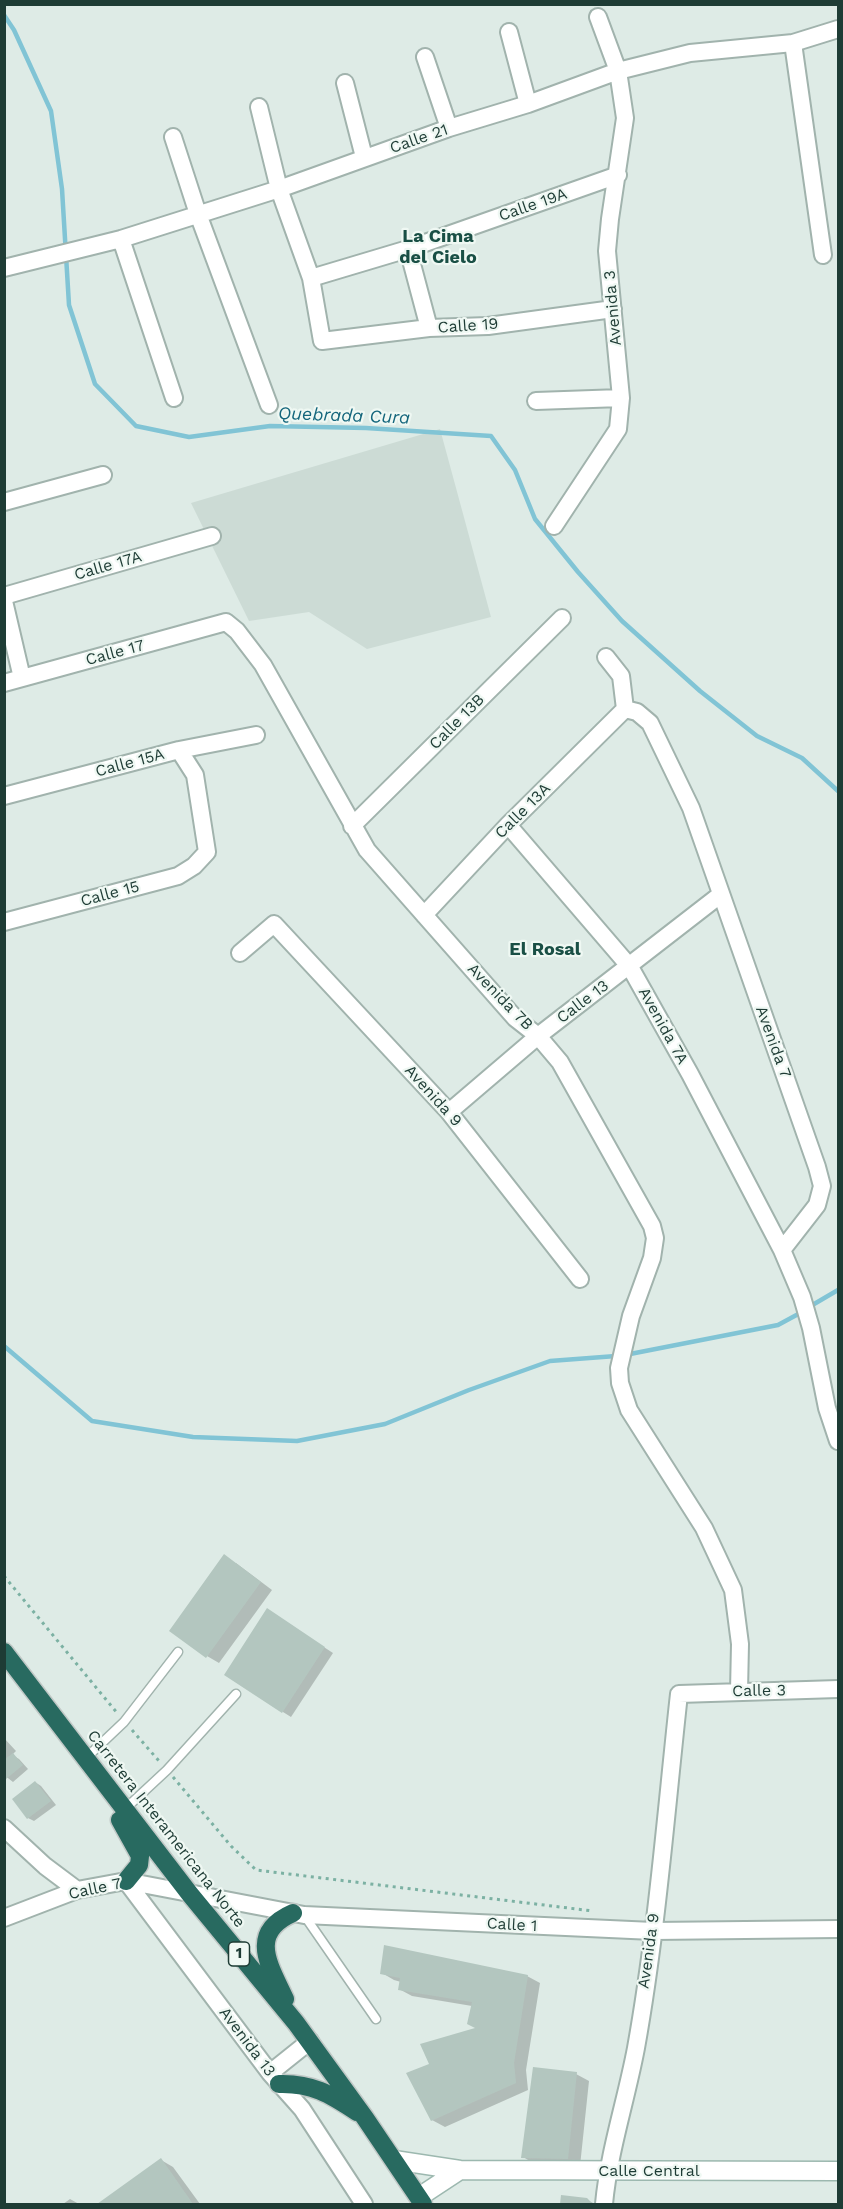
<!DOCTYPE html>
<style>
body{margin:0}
#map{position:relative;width:843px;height:2209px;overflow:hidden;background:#deebe6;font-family:"Work Sans",sans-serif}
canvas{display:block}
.frame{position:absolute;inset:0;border:6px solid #1e3c35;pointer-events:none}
</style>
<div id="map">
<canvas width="843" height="2209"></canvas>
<div class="frame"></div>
</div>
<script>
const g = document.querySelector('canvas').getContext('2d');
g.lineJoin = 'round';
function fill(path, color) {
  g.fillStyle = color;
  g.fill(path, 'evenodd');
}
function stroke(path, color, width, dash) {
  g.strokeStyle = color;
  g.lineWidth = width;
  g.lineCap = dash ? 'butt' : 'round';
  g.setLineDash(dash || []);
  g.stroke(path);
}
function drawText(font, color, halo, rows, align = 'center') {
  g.font = font + ' "Work Sans",sans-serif';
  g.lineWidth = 4.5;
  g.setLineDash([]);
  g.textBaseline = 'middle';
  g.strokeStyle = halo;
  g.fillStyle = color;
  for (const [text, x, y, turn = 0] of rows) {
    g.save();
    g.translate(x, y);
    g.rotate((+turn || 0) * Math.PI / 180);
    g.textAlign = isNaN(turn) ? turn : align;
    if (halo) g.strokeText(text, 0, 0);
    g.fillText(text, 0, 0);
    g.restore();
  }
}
const built = new Path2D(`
 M440 429 491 617 367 649 309 612 249 621 191 503Z`);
const shadow = new Path2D(`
 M236 1563 272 1590 219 1663 207 1656Z
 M276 1616 333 1653 291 1717 283 1712Z
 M4 1738 16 1751 12 1755 19 1759 28 1769 13 1782 4 1775Z
 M35 1782 41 1786 56 1805 34 1821 28 1818 14 1799Z
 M382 1973 527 1976 540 1983 526 2070 528 2090 445 2127 432 2120 431 2065 478 2028 472 2006 412 1996 399 1989 401 1982 394 1980Z
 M576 2074 589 2081 580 2166 535 2164 523 2157Z
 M161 2160 173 2167 200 2204H99Z
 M562 2196 587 2200 595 2204H561Z
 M70 2199 79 2204H63Z`);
const stream = new Path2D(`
 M4 15 14 30 51 111 62 189 69 305 95 384 136 426 189 437 270 426 366 428 491 436 515 470 535 519 578 572 622 621 700 691 757 736 802 758 838 791
 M809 1307 838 1290
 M4 1346 92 1421 193 1437 297 1441 385 1424 469 1390 550 1361 616 1356
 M625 1355 778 1325 802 1312`);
const building = new Path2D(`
 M224 1554 261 1582 206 1658 169 1631Z
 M267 1608 325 1647 282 1713 224 1675Z
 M13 1753 23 1765 6 1779 4 1777V1760Z
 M35 1781 51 1801 27 1819 12 1799Z
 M384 1945 528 1975 514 2063 516 2083 431 2121 406 2073 429 2064 420 2044 475 2028 467 2024 472 2002 398 1990 400 1978 380 1974Z
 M533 2067 577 2072 568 2159 521 2158Z
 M161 2158 193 2204H97Z
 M561 2195 587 2198 593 2204H560Z`);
const path = new Path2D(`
 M4 1576 118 1714
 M132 1730 159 1761
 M173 1777 231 1846 256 1870 593 1911`);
const lane = new Path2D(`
 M86 1758 124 1722 178 1652
 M125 1809 167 1770 236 1694
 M304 1915 376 2019`);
const street = new Path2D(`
 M509 32 528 104
 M793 43 823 255
 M425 57 449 128
 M345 83 364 157
 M259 107 279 189 311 278 322 341 429 328 488 326 613 309
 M173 137 198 214 269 405
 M121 239 174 398
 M408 249 429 328
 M4 268 121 239 279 189 449 128 528 104 618 71 690 53 793 43 838 29
 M311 278 408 249 618 175
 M536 401 621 398
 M4 502 103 475
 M554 526 618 429 621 398 607 251 610 219 625 118 618 71 598 17
 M4 596 212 536
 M4 601 22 678
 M606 657 621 676 625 709
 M4 683 226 622 237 631 263 665 367 850 515 1018 538 1036 560 1062 652 1226 655 1238 652 1258 631 1316 619 1368 620 1383 629 1410 704 1528 733 1590 740 1644 739 1691
 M625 709 637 712 650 723 691 808 817 1167 822 1186 817 1205 782 1250
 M4 796 179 750 256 735
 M508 825 630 967 690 1074 782 1250 802 1297 811 1328 827 1408 838 1441
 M352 826 562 618
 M424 915 508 825 625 709
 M4 922 178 876 194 866 207 852 195 775 179 750
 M240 953 274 924 449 1112 580 1279
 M449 1112 538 1036 720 895
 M4 1828 45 1866 77 1890
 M126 1881 270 2073 302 2109 364 2204
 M4 1918 77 1890 126 1881 304 1915 653 1931 838 1929
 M270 2073 310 2041
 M604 2204C609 2151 626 2101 636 2048 657 1931 666 1812 679 1694L838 1689`);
const secondary = new Path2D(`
 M394 2160 460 2170 838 2171
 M419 2197 460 2170`);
const highway = new Path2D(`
 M4 1652 189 1893 296 2023 365 2118 423 2204
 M120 1820 140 1856 139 1865 126 1881
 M285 1999C270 1966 247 1933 293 1913
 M279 2084C312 2083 330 2094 357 2112`);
const shields = [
 [239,1954,21]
];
const shieldNames = [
 ["1",239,1954]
];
const streetNames = [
 ["Calle 21",419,139,-19],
 ["Calle 19A",533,205,-19],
 ["Avenida 3",613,308,-95],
 ["Calle 19",468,326,-4],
 ["Calle 17A",108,566,-16],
 ["Calle 17",115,653,-15],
 ["Calle 13B",457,722,-45],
 ["Calle 15A",130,763,-15],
 ["Calle 13A",523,811,-45],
 ["Calle 15",110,894,-15],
 ["Avenida 7B",500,997,46],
 ["Calle 13",583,1002,-37],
 ["Avenida 7A",663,1026,61],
 ["Avenida 7",773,1042,70],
 ["Avenida 9",433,1096,48],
 ["Calle 3",759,1691,-1],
 ["Carretera Interamericana Norte",166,1829,52],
 ["Calle 7",95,1889,-12],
 ["Calle 1",512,1925,3],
 ["Avenida 9",649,1951,-82],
 ["Avenida 13",247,2042,53],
 ["Calle Central",649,2171]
];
const neighbourhoodNames = [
 ["La Cima",438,237],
 ["del Cielo",438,258],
 ["El Rosal",545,950]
];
const waterNames = [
 ["Quebrada Cura",344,416,2]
];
fill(built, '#ccdbd5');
fill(shadow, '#0003');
stroke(stream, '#81c4d5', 4.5);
fill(building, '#b3c6bf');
stroke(lane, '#a1b3ad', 11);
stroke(street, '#a1b3ad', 20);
stroke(secondary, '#9cb8af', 21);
stroke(highway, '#c0c8c6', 21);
stroke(path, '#7cb1a3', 3, [3, 4.5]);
stroke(lane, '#fff', 8);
stroke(street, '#fff', 16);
stroke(secondary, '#fff', 18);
stroke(highway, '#286a60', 18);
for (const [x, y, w] of shields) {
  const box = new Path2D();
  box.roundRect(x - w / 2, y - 12, w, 24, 4.5);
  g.fillStyle = '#eff8f3';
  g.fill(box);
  stroke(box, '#1e3c35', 1.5);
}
drawText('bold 15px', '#1e3c35', null, shieldNames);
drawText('16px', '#1e3c35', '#eff8f3', streetNames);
drawText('bold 18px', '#194f45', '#eff8f3', neighbourhoodNames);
drawText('italic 18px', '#14667c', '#eff8f3', waterNames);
</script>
